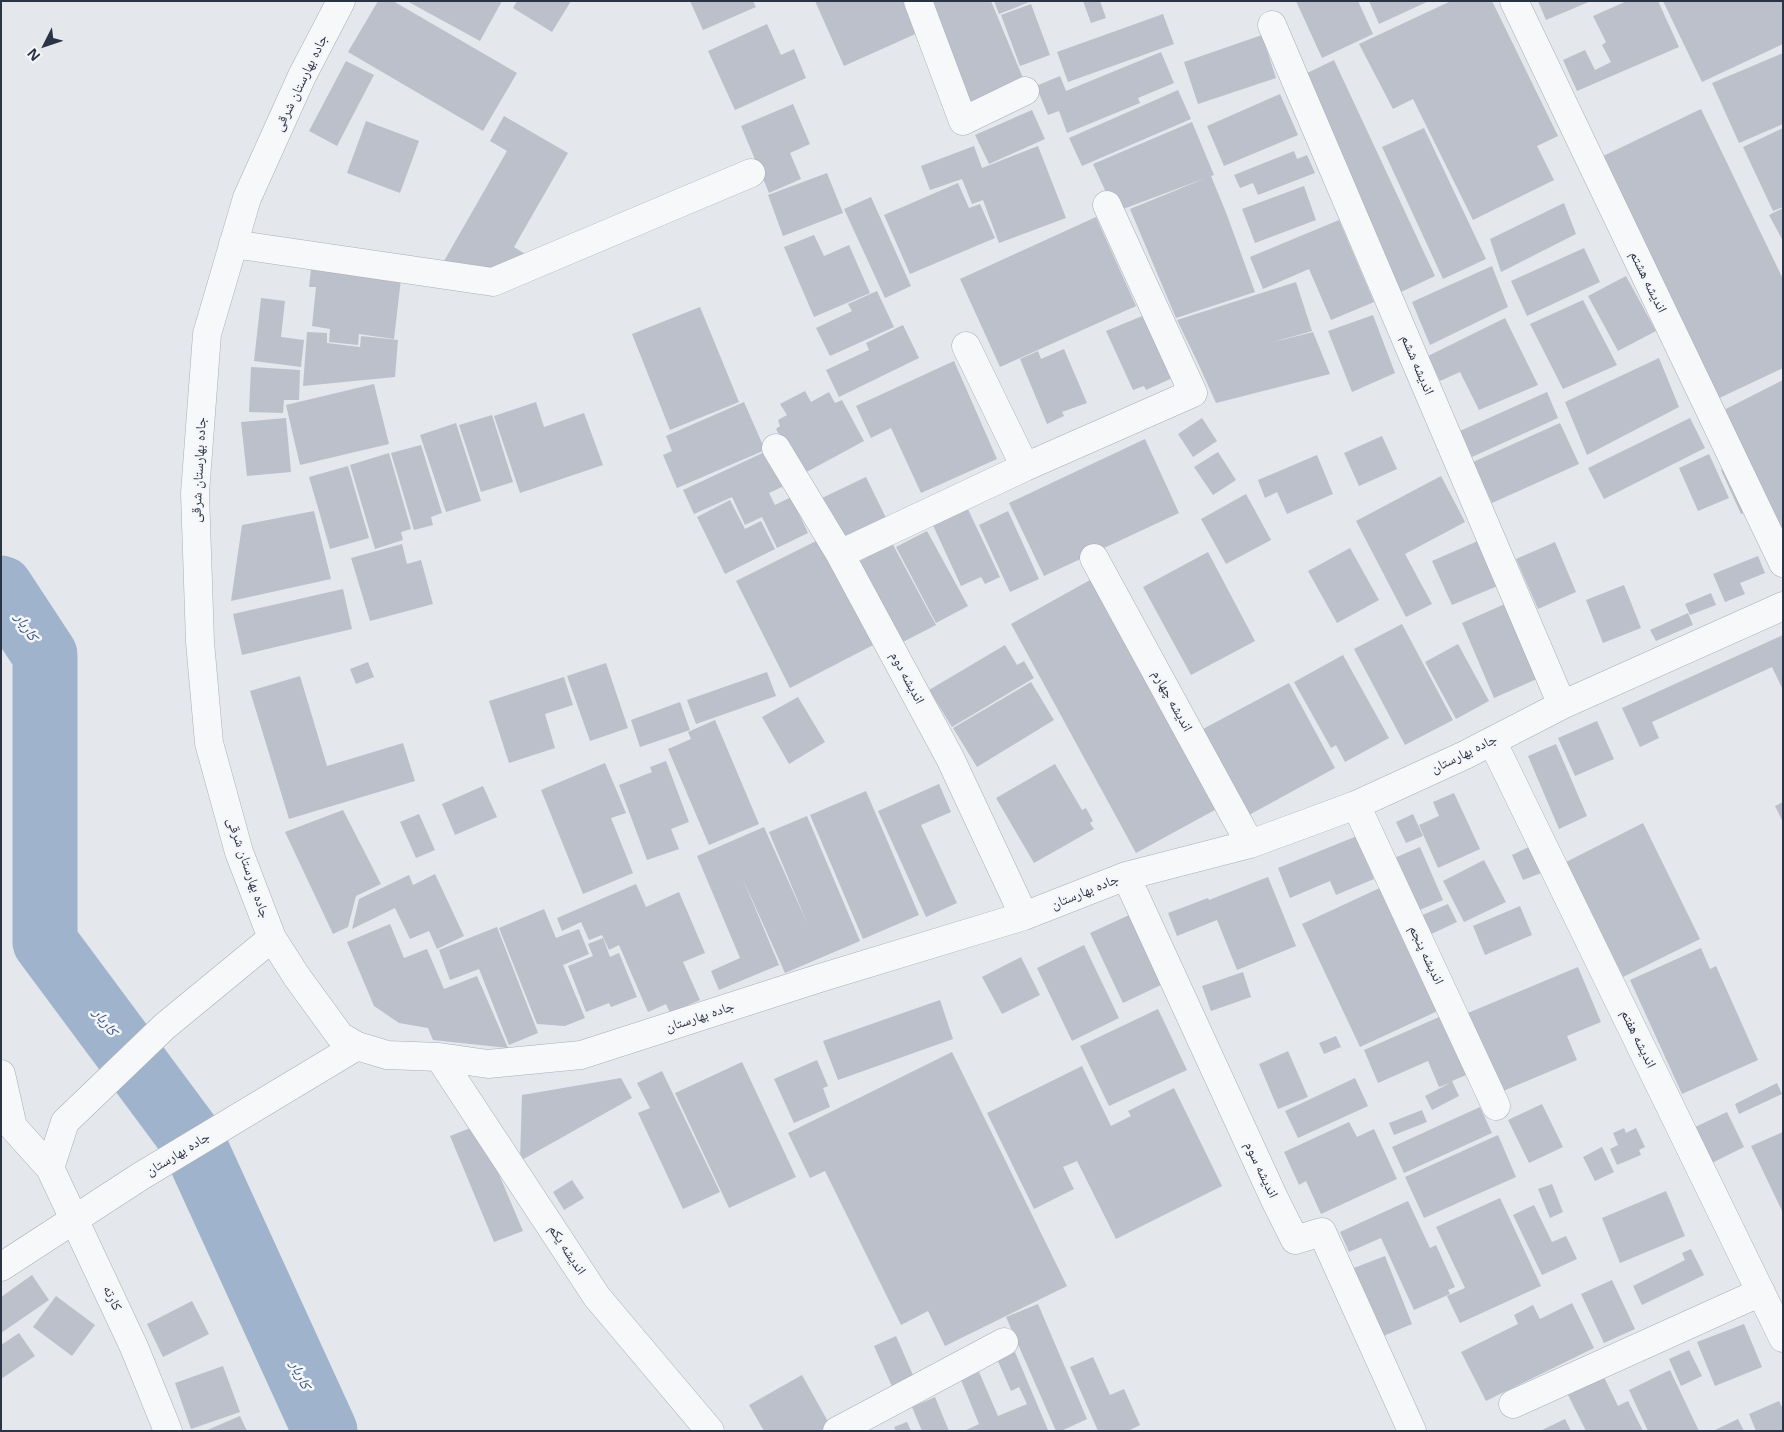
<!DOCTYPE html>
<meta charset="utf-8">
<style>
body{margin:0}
#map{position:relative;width:1784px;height:1432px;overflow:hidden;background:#e4e7ec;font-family:"Noto Sans",sans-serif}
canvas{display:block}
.frame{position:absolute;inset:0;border:2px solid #2b3445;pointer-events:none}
.north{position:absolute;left:20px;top:20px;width:50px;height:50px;-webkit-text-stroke:4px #f4f6f9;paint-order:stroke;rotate:229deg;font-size:14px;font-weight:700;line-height:20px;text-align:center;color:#2b3445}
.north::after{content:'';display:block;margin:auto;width:18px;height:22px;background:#2b3445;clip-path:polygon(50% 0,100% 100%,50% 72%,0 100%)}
</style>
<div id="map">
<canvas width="1784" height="1432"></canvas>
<div class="frame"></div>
<div class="north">N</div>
</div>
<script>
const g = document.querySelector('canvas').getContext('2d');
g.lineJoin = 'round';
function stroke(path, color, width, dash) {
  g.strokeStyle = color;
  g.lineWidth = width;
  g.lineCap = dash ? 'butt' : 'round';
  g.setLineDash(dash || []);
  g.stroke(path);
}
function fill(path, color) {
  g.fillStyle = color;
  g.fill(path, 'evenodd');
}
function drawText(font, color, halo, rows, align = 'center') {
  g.font = font + ' "Noto Sans","Noto Naskh Arabic",sans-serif';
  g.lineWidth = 5;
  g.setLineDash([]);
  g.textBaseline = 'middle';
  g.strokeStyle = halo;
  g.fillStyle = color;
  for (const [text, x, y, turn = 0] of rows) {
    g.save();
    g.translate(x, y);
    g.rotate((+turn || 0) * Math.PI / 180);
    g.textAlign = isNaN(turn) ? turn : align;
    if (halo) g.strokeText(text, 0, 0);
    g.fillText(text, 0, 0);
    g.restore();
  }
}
const river = new Path2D(`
 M1 588 45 655V942L192 1140 325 1431`);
const building = new Path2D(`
 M378 1H393L517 73 483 131 348 52Z
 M407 1H502L480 41Z
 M517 1H571L552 32 513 8Z
 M690 1H753L756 7 703 30Z
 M815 1H908L922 31 844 66Z
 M927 1H991L1025 83 964 108Z
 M994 1H1032L999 14Z
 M1083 1H1100L1106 18 1091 23Z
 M1296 1H1358L1373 34 1322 58Z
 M1369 1H1429L1379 24Z
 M1451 1H1492L1558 136 1537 146 1554 180 1473 220 1413 99 1393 109 1359 44Z
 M1538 1H1591L1546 20Z
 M1627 1H1658L1679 47 1577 91 1563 60 1585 50 1595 70 1611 62 1602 45 1606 42 1593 16Z
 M1663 1H1783V44L1702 82Z
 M1031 4 1050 55 1020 66 1001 15Z
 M1163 14 1174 44 1068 82 1057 52Z
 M767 24 781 55 794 49 806 78 735 110 708 51Z
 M1262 35 1276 78 1198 104 1184 62Z
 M1161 52 1174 83 1138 98 1140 103 1067 133 1059 111 1048 115 1036 86 1060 76 1066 91Z
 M1783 53V124L1739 143 1712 83Z
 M1334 60 1435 276 1401 292 1301 76Z
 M346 61 374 75 337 146 309 131Z
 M1178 90 1191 119 1082 166 1069 138Z
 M1280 94 1298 135 1224 166 1207 126Z
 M793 104 810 144 790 153 801 179 769 193 741 126Z
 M1701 109 1783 279V368L1713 401 1597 159Z
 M1032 110 1045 139 989 164 975 135Z
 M504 116 568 153 514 247 530 257 490 274 444 261 507 151 490 141Z
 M366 121 419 141 400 193 347 173Z
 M1192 122 1214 175 1211 176 1227 215 1255 292 1176 318 1130 209 1206 178 1115 212 1093 164Z
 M1424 128 1486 259 1443 279 1382 147Z
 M1783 128V207L1773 211 1743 147Z
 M974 146 982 168 1038 146 1066 218 999 243 983 200 972 204 962 179 930 190 921 166Z
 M1294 151 1297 159 1307 155 1315 173 1258 195 1253 183 1240 188 1234 175Z
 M827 173 843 213 783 236 768 195Z
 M958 183 969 208 980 204 995 238 910 274 884 215Z
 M1304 186 1316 220 1255 243 1242 209Z
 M871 197 911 286 885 298 844 209Z
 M1564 203 1576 234 1501 272 1490 239Z
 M1783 208V241L1769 215Z
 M1096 217 1136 306 1000 367 960 279Z
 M1339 220 1374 302 1331 320 1309 269 1263 289 1250 257Z
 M814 235 824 256 849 245 870 293 814 317 784 247Z
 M1584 248 1600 282 1527 316 1511 281Z
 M1492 266 1508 307 1430 345 1412 302Z
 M311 269 401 279 394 339 359 334 358 345 329 342 330 329 312 326 316 287H309Z
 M1626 276 1656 331 1618 351 1588 296Z
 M1296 282 1312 331 1270 343 1313 332 1330 374 1216 403 1197 361 1177 320Z
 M877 291 894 327 830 356 816 328 852 311 848 304Z
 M261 298 285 301 281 337 304 340 301 367 254 361Z
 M1583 300 1617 365 1563 389 1530 324Z
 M700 307 739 402 670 430 632 334Z
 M1147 314 1179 375 1146 390 1144 386 1133 390 1106 331Z
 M1373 315 1395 373 1352 392 1328 331Z
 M1505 318 1538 385 1479 410 1460 372 1440 381 1428 356Z
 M903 325 919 358 839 397 826 370 869 350 866 343Z
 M307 332 327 333V343L360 347 361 336 398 340 395 377 303 386Z
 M1064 349 1087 403 1062 412 1064 416 1047 424 1020 359 1038 351 1041 359Z
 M1659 358 1679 407 1587 455 1565 402Z
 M954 361 997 459 921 493 891 428 871 438 856 406Z
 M251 367 300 370 299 400H284L283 413 249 412Z
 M1783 380V549L1714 415Z
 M374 384 389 444 300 465 286 405Z
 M805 391 811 402 829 392 835 403 842 400 864 441 801 475 776 429 780 426 778 420 787 415 780 404Z
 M1547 392 1558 418 1472 457 1460 431Z
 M536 402 544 427 584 413 603 465 520 493 494 416Z
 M744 402 765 450 677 488 663 455 672 451 666 436Z
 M492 415 513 482 481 492 459 425Z
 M286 418 291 472 247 476 241 422Z
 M1202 418 1217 441 1193 457 1178 434Z
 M1690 418 1705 448 1604 499 1588 468Z
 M456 423 481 501 446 512 420 435Z
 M1560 423 1579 464 1492 503 1473 462Z
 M1382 436 1397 469 1359 486 1344 453Z
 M1145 439 1179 513 1044 576 1009 503Z
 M421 445 442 513 431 517 433 525 414 530 391 453Z
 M769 450 786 485 769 493 775 505 791 497 808 533 777 548 762 517 745 525 732 497 694 514 683 490Z
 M1218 452 1236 480 1213 495 1194 467Z
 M389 453 411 529 401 532 403 540 375 549 350 465Z
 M1709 454 1729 498 1698 511 1679 468Z
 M1317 455 1333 494 1287 514 1277 492 1265 498 1258 480Z
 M348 466 369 538 330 549 309 477Z
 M1729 466 1749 510 1741 514 1721 470Z
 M1441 476 1465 522 1405 554 1432 604 1406 617 1356 521Z
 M866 477 887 520 841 542 820 499Z
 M1246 494 1271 540 1226 564 1201 519Z
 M730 500 745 529 761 521 775 549 725 574 697 517Z
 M966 505 1000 577 985 584 981 577 961 586 931 521Z
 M314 511 331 579 231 601 242 525Z
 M1008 511 1039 579 1010 592 979 525Z
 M927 531 968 606 936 623 896 547Z
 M822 538 877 643 790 688 736 581Z
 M1480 540 1500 585 1452 605 1432 561Z
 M1555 542 1576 592 1538 609 1516 559Z
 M892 543 936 625 901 643 858 562Z
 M402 544 407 564 421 560 433 604 370 621 351 558Z
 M1350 548 1379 600 1337 623 1308 571Z
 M1208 552 1255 641 1191 675 1143 587Z
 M1758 556 1765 573 1740 583 1745 594 1725 602 1713 574Z
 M1099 575 1224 805 1136 853 1011 624Z
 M1624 585 1641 628 1603 643 1586 600Z
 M343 589 352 629 242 655 233 614Z
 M1711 593 1716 605 1690 615 1685 604Z
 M1507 603 1539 678 1494 698 1462 623Z
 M1688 613 1693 625 1656 641 1650 630Z
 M1402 624 1453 720 1405 745 1354 649Z
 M1783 635V690L1772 667 1652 722 1659 738 1640 747 1622 708Z
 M1458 644 1489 701 1456 719 1425 662Z
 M1005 645 1017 665 1024 661 1034 678 952 727 929 690Z
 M1343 655 1389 738 1345 762 1336 745 1331 748 1294 682Z
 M368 662 374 677 356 684 350 669Z
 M606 663 628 728 590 741 567 676Z
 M767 672 776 696 696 724 687 700Z
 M300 676 327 766 403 743 415 781 289 819 250 691Z
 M564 677 573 705 545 714 555 748 509 763 489 701Z
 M1031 682 1054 720 977 767 953 728Z
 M1289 683 1335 768 1249 815 1203 729Z
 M798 697 825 742 789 764 762 717Z
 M680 702 690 730 640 747 631 720Z
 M715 720 759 824 709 845 668 749 691 739 688 732Z
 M1597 721 1614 759 1575 776 1558 738Z
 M1556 744 1587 816 1559 829 1528 756Z
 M666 761 689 822 671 829 679 849 647 860 619 785 652 772 650 767Z
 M605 763 626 813 611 818 633 873 583 894 541 790Z
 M1055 764 1082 810 1086 808 1093 821 1090 823 1094 829 1034 863 996 798Z
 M939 784 951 812 921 825 957 903 926 917 878 811Z
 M483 786 497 817 455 835 442 804Z
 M866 791 919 915 863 939 810 815Z
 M1454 793 1480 849 1438 868 1419 825 1439 816 1433 802Z
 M1783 802V822L1775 806Z
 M343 810 381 884 356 896 348 927 333 934 285 832Z
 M419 814 435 850 416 858 400 822Z
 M1413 814 1423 836 1406 843 1396 822Z
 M807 816 860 941 785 973 742 877 779 965 719 990 711 971 740 958 697 856 764 827 808 925 769 832Z
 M1643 823 1700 939 1623 977 1566 862Z
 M1357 836 1374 879 1336 895 1330 881 1290 898 1278 868Z
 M1420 847 1443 900 1415 912 1392 859Z
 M1529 847 1541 873 1523 880 1512 855Z
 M1484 860 1506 902 1464 922 1443 881Z
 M435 874 464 936 437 949 429 931 410 939 395 908 352 929 359 899 409 875 413 885Z
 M1268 877 1296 946 1237 970 1217 920 1177 936 1168 913 1208 898 1209 900Z
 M636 884 646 907 679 892 705 953 683 962 700 1000 670 1013 666 1004 648 1012 619 945 609 950 602 935 589 940 581 922 562 931 557 918Z
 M1384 886 1442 1009 1360 1047 1302 924Z
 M1448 904 1457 922 1427 936 1418 917Z
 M1520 906 1532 935 1485 955 1473 926Z
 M544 909 556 938 579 929 589 954 563 965 585 1018 565 1026 537 1024 499 928Z
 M1129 915 1161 985 1123 1003 1090 933Z
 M390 924 404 958 427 949 444 989 477 976 508 1048 433 1040 428 1028 399 1023 374 1006 347 942Z
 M497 927 538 1033 509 1045 479 969 450 980 439 950Z
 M603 938 610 957 619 953 637 997 611 1007 609 1003 586 1012 568 966 593 956 588 944Z
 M1084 945 1119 1018 1072 1041 1037 968Z
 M1701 948 1710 969 1716 966 1758 1060 1682 1094 1630 980Z
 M1021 957 1040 995 1002 1014 982 977Z
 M1578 967 1601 1022 1567 1036 1577 1060 1496 1094 1463 1015Z
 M1243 972 1251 997 1211 1011 1202 986Z
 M940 1000 953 1039 838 1080 823 1041Z
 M1158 1009 1187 1070 1109 1106 1080 1046Z
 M1446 1014 1471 1073 1452 1081 1459 1096 1432 1110 1425 1096 1450 1083 1439 1087 1428 1061 1378 1083 1364 1050Z
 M1336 1036 1341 1047 1324 1054 1319 1043Z
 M1288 1051 1308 1097 1278 1109 1259 1064Z
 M952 1052 1067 1286 945 1346 928 1311 901 1325 825 1171 810 1178 788 1133Z
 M817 1060 828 1086 823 1088 830 1107 794 1123 774 1079Z
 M742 1062 796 1177 729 1208 675 1093Z
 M1082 1066 1111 1126 1131 1116 1128 1111 1174 1088 1222 1186 1116 1239 1077 1161 1063 1167 1074 1189 1034 1209 987 1113Z
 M662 1071 720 1192 683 1209 638 1113 650 1108 637 1083Z
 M621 1078 632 1098 520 1161 522 1095Z
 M1355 1078 1368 1106 1298 1138 1285 1111Z
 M1777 1083 1782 1094 1739 1114 1735 1104Z
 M1542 1104 1563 1147 1529 1163 1508 1120Z
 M1480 1107 1492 1133 1404 1173 1392 1147Z
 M1422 1110 1427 1122 1394 1135 1389 1123Z
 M1727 1112 1744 1147 1710 1164 1693 1128Z
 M1349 1122 1357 1137 1374 1129 1397 1179 1321 1214 1306 1181 1299 1185 1284 1152Z
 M478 1125 523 1231 494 1242 450 1136Z
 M1624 1128 1626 1133 1636 1128 1645 1147 1639 1150 1641 1155 1617 1165 1610 1149 1618 1145 1613 1133Z
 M1783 1132V1213L1751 1146Z
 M1498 1135 1516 1177 1424 1218 1405 1177Z
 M1602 1147 1614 1172 1595 1181 1583 1157Z
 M572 1180 584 1198 564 1210 553 1192Z
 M1552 1184 1563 1212 1550 1218 1538 1189Z
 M1666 1191 1685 1236 1620 1263 1602 1218Z
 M1500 1198 1541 1286 1460 1323 1447 1296 1465 1288 1436 1227Z
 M1408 1201 1430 1248 1436 1245 1455 1287 1448 1290 1450 1294 1414 1310 1381 1238 1349 1252 1340 1232Z
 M1534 1205 1552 1242 1566 1236 1577 1259 1542 1275 1513 1215Z
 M1691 1249 1704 1275 1642 1305 1633 1286 1685 1260 1682 1253Z
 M1385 1256 1412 1324 1374 1340 1346 1271Z
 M32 1275 49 1300 1 1333V1297Z
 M1612 1280 1635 1329 1604 1343 1581 1294Z
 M56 1296 95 1325 72 1356 33 1327Z
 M192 1301 209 1334 163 1357 147 1324Z
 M1572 1303 1594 1348 1486 1401 1461 1352 1518 1324 1514 1315 1533 1305 1540 1319Z
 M1038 1304 1087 1419 1061 1431H1056L1006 1317Z
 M1744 1324 1762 1367 1715 1386 1697 1342Z
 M19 1333 35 1356 1 1379V1345Z
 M896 1336 916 1382 894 1391 874 1346Z
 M1689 1350 1702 1376 1681 1386 1669 1359Z
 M1015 1352 1048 1430 964 1431 979 1424 961 1380 979 1372 998 1416 1027 1404 1019 1387 1011 1391 997 1359Z
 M1093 1357 1110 1395 1124 1389 1140 1425 1128 1431H1098L1070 1367Z
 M223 1366 240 1412 191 1429 175 1383Z
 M1670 1370 1699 1431H1648L1629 1390Z
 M802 1375 831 1427 825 1431H764L749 1405Z
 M1604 1377 1618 1406 1628 1401 1643 1431H1586L1568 1395Z
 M935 1397 949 1431H922L912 1407Z
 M1779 1401 1783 1409V1431H1756L1749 1414Z
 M240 1416 247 1431H205Z
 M1565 1419 1571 1431H1540Z
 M1738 1419 1744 1431H1713Z
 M907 1422 911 1431H896L894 1427Z`);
const minor = new Path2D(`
 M341 1 302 76 247 198 207 334 195 493 200 642 209 743 239 852 272 938 297 977 340 1036 357 1046 387 1055 439 1057 488 1064 581 1055 820 978 1024 916 1126 876 1250 844 1356 805 1465 755 1562 705 1783 606
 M918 1 963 121 1025 91
 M1514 1 1783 563
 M1272 25 1562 705
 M233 244 493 282 751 173
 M966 346 1025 467
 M776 448 840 554 950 758 1024 916
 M840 554 1025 467 1193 393 1107 205
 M1094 558 1250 844
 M1492 741 1783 1338
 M1356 805 1496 1106
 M1126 876 1274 1198 1295 1240 1322 1232 1412 1431
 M439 1057 597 1297 710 1431
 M1 1074 13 1127 50 1168
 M1 1267 141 1176 357 1046
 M1513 1404 1761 1292
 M168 1431 134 1347 50 1168 65 1122 165 1026 272 938
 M837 1431 1004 1342`);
const streetNames = [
 ["جاده بهارستان شرقی",301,83,-64],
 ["اندیشه هشتم",1648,282,64],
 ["اندیشه ششم",1417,365,67],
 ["جاده بهارستان شرقی",199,470,-87],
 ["اندیشه دوم",907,678,62],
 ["اندیشه چهارم",1172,701,61],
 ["جاده بهارستان",1464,754,-26],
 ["جاده بهارستان شرقی",248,868,71],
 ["جاده بهارستان",1085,892,-22],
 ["اندیشه پنجم",1426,955,65],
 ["جاده بهارستان",700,1017,-18],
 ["اندیشه هفتم",1638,1039,64],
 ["جاده بهارستان",178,1154,-31],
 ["اندیشه سوم",1261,1170,65],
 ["اندیشه یکم",567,1250,57],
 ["کارته",112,1298,65]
];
const waterNames = [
 ["کاربار",26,627,57],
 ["کاربار",105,1022,53],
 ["کاربار",300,1375,65]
];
stroke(river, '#9fb4cc', 65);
fill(building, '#bbc0ca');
stroke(minor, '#a9aeb7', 29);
stroke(minor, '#f7f8fa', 28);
drawText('14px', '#2b3445', '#f4f6f9', streetNames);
drawText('italic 15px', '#34527a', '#f4f6f9', waterNames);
</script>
